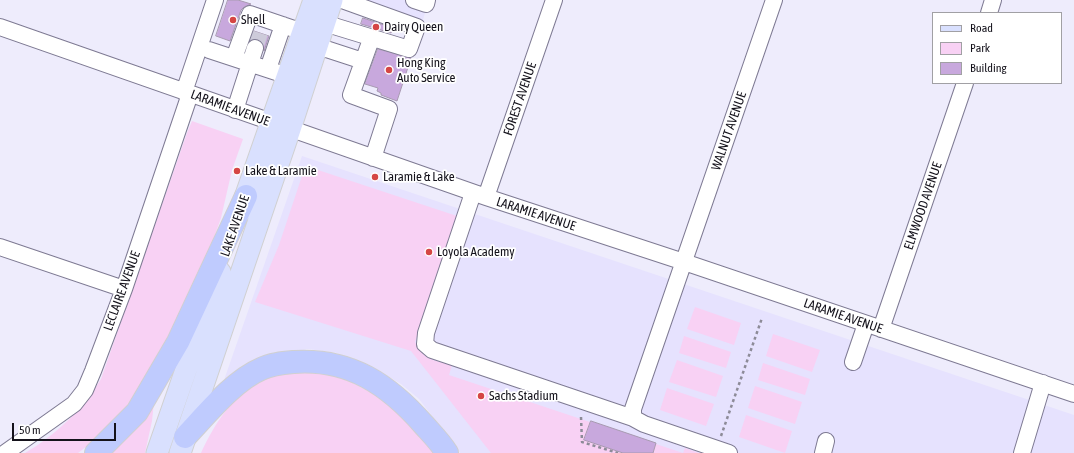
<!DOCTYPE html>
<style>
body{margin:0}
#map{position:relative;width:1074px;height:453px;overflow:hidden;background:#eeecfc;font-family:"Asap Condensed",sans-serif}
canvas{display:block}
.legend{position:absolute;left:932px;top:12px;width:130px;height:72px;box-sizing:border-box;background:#fff;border:1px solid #a1a0a4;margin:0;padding:5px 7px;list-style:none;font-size:12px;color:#14121b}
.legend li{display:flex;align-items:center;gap:8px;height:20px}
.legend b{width:20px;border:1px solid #a1a0a4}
.scale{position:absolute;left:12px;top:423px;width:104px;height:18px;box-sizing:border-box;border:2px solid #14121b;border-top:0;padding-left:5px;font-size:12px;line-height:14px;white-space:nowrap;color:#14121b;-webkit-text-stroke:3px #fff;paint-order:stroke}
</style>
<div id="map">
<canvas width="1074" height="453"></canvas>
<ul class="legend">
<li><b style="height:5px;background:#d9e0fe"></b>Road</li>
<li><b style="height:11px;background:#f8d1f4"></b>Park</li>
<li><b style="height:11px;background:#c8a8dd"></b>Building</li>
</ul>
<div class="scale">50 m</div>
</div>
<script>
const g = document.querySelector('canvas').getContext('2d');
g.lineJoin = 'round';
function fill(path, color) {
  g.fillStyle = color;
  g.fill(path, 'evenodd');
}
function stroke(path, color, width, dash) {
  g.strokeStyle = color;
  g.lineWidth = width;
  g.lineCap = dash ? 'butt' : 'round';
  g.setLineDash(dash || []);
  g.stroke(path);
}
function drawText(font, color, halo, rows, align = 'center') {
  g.font = font + ' "Asap Condensed",sans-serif';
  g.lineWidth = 3.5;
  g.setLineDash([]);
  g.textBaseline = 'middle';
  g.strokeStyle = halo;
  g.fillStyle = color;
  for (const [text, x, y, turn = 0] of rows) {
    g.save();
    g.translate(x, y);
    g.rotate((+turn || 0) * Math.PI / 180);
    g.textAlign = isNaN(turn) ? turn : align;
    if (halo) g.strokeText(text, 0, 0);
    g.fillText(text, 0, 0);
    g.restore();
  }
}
const built = new Path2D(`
 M360 0H429L422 23Z
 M302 156 1074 415V453H460L419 399 401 384 370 366 337 353 308 349 279 354 223 383Z`);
const green = new Path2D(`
 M192 121 243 139 232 170 221 218 197 285 143 389 103 434 78 453H25C56 435 83 409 101 379L187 133Z
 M318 170 457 216 415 342C424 361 434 360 452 365L449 375 683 453 685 448 699 453H491L411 351 255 302 279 245 302 176Z
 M695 307 741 323 734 345 687 329Z
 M773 334 820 350 812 372 766 356Z
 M684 336 731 352 726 368 679 353Z
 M677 360 723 376 716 397 669 382Z
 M763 363 810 379 805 395 758 380Z
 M295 373H323L347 380 372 393 395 409 435 453H201C215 423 236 388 270 377 278 375 287 374 295 373Z
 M755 386 802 402 795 424 748 408Z
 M667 388 714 404 706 426 660 410Z
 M154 402 152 421 145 453H109Z
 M746 415 792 431 785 453 739 437Z`);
const building = new Path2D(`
 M228 0H238L251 4 244 7 241 10 230 41 216 36Z
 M363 18 393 28 391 33 361 24Z
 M254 31 269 36 264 51 262 41 258 39 251 40Z
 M378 49 411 58 397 101 381 95V93L377 91 378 88 365 84Z
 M591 421 656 443 653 453H623L584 440Z`);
const minorTunnel = new Path2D(`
 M255 48 260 33`);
const path = new Path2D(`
 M581 417 582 442 618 453
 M721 436 762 318`);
const minor = new Path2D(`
 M414 0 426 4 427 0
 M989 13 993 0
 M324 23 409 49 417 27 342 0
 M0 27 486 197 684 262 1074 394
 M369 45 351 95 389 109 373 158
 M317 46 363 61
 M209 50 288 76
 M234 58 250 14 303 32
 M268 69 283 25
 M184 92 215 0
 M235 110 255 48
 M473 193 426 333 425 344 432 350 633 418
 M486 197 554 0
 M0 247 124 289
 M881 329 965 83
 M853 362 866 324
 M5 453 74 404 85 390 93 371 124 289 190 94
 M729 453 644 424 633 418V409L774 0
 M823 453 826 441
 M1022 453 1043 383`);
const major = new Path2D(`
 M240 212 314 0
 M157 453 220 272
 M180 453 290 129 332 0`);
const highway = new Path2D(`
 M185 437C206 415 233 381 261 369 271 364 283 363 294 362 350 358 389 385 424 425 432 434 441 443 447 453
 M96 453 137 412 178 342 246 196`);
const markers = [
 [233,20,4,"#d54644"],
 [376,27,4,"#d54644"],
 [389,70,4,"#d54644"],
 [237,171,4,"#d54644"],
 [375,177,4,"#d54644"],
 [429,252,4,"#d54644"],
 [481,396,4,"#d54644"]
];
const poiNames = [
 ["Shell",241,20],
 ["Dairy Queen",384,27],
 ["Hong King",397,63],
 ["Auto Service",397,78],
 ["Lake & Laramie",245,171],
 ["Laramie & Lake",383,177],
 ["Loyola Academy",437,252],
 ["Sachs Stadium",489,396]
];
const streetNames = [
 ["FOREST AVENUE",520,99,-71],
 ["LARAMIE AVENUE",230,108,20],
 ["WALNUT AVENUE",729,131,-71],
 ["ELMWOOD AVENUE",923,206,-71],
 ["LARAMIE AVENUE",536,214,18],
 ["LAKE AVENUE",235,226,-71],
 ["LECLAIRE AVENUE",122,291,-70],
 ["LARAMIE AVENUE",843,316,19]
];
fill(built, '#e6e2fe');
fill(green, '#f8d1f4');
fill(building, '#c8a8dd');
stroke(building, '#a89ab1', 1);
stroke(minorTunnel, '#cdcbda', 16, [16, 8]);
stroke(minor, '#7e7a93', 18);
stroke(major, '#d0d0d1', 23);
stroke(highway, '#d0d0d1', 24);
stroke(path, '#8d8b98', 2.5, [3, 3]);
stroke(minor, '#fff', 16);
stroke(major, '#d9e0fe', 21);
stroke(highway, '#bfcbfe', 22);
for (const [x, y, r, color] of markers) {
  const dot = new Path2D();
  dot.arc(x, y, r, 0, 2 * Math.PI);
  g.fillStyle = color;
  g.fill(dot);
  stroke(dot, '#fff', 1.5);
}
drawText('13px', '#14121b', '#fff', poiNames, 'left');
drawText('13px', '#14121b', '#fff', streetNames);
</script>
